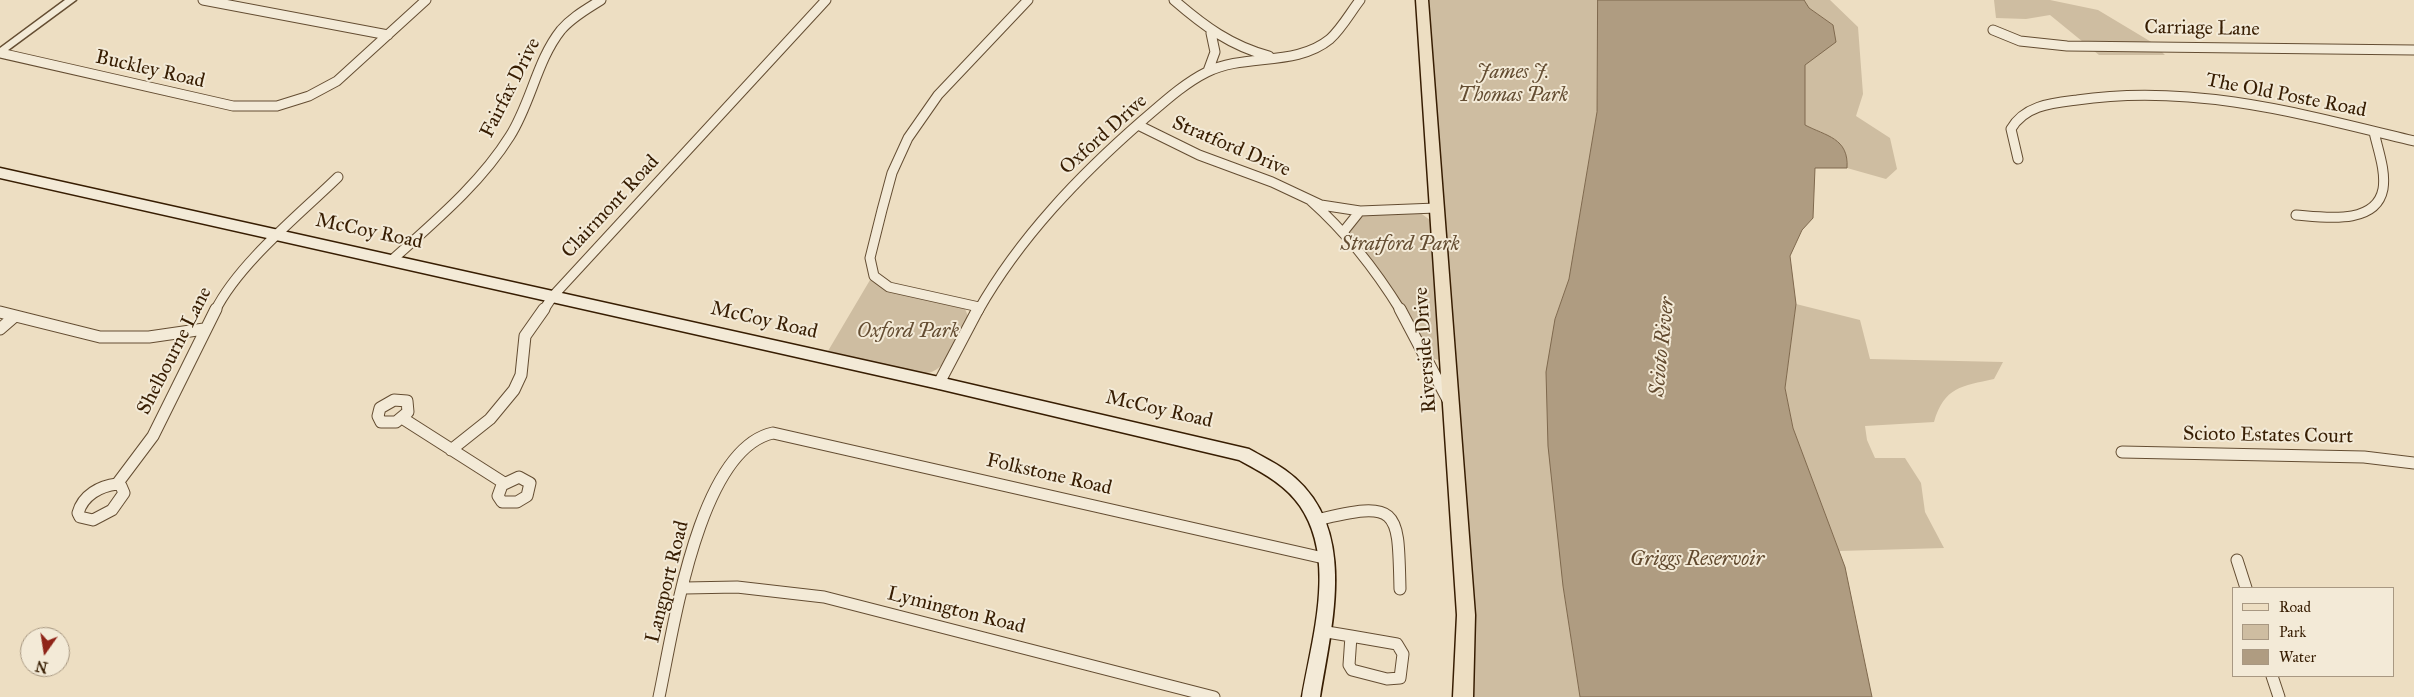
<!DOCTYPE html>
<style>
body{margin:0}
#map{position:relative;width:2414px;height:697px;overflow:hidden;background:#eddec2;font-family:"IM FELL Great Primer",serif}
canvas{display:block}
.legend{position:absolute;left:2232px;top:587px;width:162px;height:90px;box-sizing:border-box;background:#f3ead7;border:1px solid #a89882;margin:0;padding:6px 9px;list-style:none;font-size:15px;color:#371d02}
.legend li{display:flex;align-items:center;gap:10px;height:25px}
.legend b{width:25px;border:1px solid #a89882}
.north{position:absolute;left:20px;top:627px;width:50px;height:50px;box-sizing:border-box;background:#f3ead7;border:1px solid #a89882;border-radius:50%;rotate:193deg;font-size:14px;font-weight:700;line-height:20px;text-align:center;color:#371d02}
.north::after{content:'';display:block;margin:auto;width:18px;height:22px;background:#8f2418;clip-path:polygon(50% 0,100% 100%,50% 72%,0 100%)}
</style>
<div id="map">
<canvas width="2414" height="697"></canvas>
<ul class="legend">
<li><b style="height:6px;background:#eddec2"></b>Road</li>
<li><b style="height:14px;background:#cebda1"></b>Park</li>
<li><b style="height:14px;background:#af9c81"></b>Water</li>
</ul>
<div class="north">N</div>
</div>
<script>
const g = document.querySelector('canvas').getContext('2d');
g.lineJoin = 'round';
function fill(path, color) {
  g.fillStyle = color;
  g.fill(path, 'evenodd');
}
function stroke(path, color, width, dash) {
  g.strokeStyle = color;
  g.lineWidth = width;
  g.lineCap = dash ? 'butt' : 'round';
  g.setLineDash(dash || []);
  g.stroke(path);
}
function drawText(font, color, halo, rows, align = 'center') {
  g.font = font + ' "IM FELL Great Primer",serif';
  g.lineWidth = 4;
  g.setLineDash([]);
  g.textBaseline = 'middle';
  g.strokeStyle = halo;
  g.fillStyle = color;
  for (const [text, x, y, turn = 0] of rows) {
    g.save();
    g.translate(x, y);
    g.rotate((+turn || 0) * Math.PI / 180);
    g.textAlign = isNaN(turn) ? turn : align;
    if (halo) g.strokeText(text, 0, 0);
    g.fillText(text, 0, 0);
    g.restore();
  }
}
const green = new Path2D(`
 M1422 0H1598L1597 112 1569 280 1555 319 1563 586 1580 697H1463Z
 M1804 0H1830L1858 27 1863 94 1856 116 1890 138 1897 169 1886 179 1847 168C1849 139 1827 136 1805 125V65L1833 25 1809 8Z
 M1994 0H2050L2098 10 2153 43 2165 55H2099L2050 15 2026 19 1996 18Z
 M1419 212 1430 220 1439 360 1431 358 1397 297 1349 231 1363 213Z
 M870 280 889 291 965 309 968 316 966 320C958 337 947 375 923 373L828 351Z
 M1796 304 1860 320 1870 359 2003 362 1994 379C1962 386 1944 387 1934 422L1865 426 1867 440 1875 458H1905L1921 483 1925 512 1944 548 1839 551 1793 428 1785 388Z`);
const water = new Path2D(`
 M1598 0H1804L1809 8 1833 25 1836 42 1805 65V125C1826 136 1849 138 1847 168H1815L1813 218 1802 230 1790 256 1796 304 1785 388 1793 428 1845 567 1872 697H1580L1563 586 1548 446 1546 372 1555 319 1569 279 1597 112Z`);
const minorFar1 = new Path2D(`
 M203 0 388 35
 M1174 0C1204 26 1231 46 1269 56
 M1993 30 2020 41 2067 46 2414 50
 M0 53 233 106H277L309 96 337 81 426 0
 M1208 71 1215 52 1211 33
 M1138 125 1199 155 1272 182 1321 205 1360 211
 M2018 159 2011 129C2025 105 2053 103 2077 100 2192 83 2303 114 2414 141
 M1311 201C1347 233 1375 269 1401 311
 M2296 215C2323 217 2376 226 2383 189 2386 171 2378 150 2374 132
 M1344 231 1360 211 1436 208
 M392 260C434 222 480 184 510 136 531 103 537 60 561 30 572 17 587 9 601 0
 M979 307 889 287 874 276 870 258 882 210 892 173 908 138 938 95 1028 0
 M215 311C239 263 299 215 338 177
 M543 311 553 296 826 0
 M978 311C1020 237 1080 175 1143 120 1163 103 1183 84 1207 72 1245 53 1296 67 1330 39 1342 28 1350 13 1360 0`);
const minor = new Path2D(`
 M1400 309 1448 400
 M0 312 100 337H149L204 329
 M0 329 15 316
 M939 383 978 309
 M394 400 407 401 408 412 396 422H381L378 416 380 408Z
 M402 418 504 483
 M451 450 490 419 514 390 521 375 525 336 544 309
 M2122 452 2364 457 2414 463
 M519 477 530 483 527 496 517 502H502L498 496 502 485Z
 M117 484 153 436 216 309
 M117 484 121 486 124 493 112 510 93 520 80 517 78 513C83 495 100 486 117 484Z
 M1317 520C1401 499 1398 511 1400 589
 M2237 560 2246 588
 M685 588 737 587 824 597 1214 697
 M1321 631 1351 636
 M1351 636 1397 644 1403 654 1400 678 1387 679 1352 670 1349 665Z
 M2272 676 2279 697
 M659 697C673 632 698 449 773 433L1328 559`);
const tertiary = new Path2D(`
 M65 0H76L0 56V48Z`);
const secondary = new Path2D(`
 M0 168 939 377 1249 449C1261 456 1274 462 1285 470 1360 523 1332 622 1320 697H1302C1312 638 1337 560 1300 506 1285 484 1261 472 1239 460L939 389 0 178Z`);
const primary = new Path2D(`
 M1416 0H1428L1475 615 1473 697H1453L1457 615Z`);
const streetNames = [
 ["Carriage Lane",2202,29,1],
 ["Buckley Road",150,70,13],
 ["Fairfax Drive",511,88,-63],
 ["The Old Poste Road",2286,96,11],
 ["Oxford Drive",1104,135,-42],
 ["Stratford Drive",1231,147,23],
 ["Clairmont Road",611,207,-47],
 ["McCoy Road",369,232,12],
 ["McCoy Road",764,321,13],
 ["Riverside Drive",1426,350,-94],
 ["Shelbourne Lane",175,351,-63],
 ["McCoy Road",1159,410,13],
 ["Scioto Estates Court",2268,436,1],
 ["Folkstone Road",1049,475,13],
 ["Langport Road",668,582,-76],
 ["Lymington Road",956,611,14]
];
const parkNames = [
 ["James J.",1513,73],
 ["Thomas Park",1513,96],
 ["Stratford Park",1400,245],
 ["Oxford Park",908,332]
];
const waterNames = [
 ["Scioto River",1663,347,-84],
 ["Griggs Reservoir",1697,560]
];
fill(green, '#cebda1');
fill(water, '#af9c81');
stroke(water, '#7f694e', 1);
stroke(minorFar1, '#644d32', 11);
stroke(minor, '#644d32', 13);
stroke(tertiary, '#644d32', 3);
stroke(secondary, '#371d02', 3);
stroke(primary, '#371d02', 3);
stroke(minorFar1, '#f3ead7', 9);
stroke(minor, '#f3ead7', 11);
fill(tertiary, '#f3ead7');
fill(secondary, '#f3ead7');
fill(primary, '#eddec2');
drawText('20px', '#371d02', '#f3ead7', streetNames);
drawText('italic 20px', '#644d32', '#f3ead7', parkNames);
drawText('italic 21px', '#61492e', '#f3ead7', waterNames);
</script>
